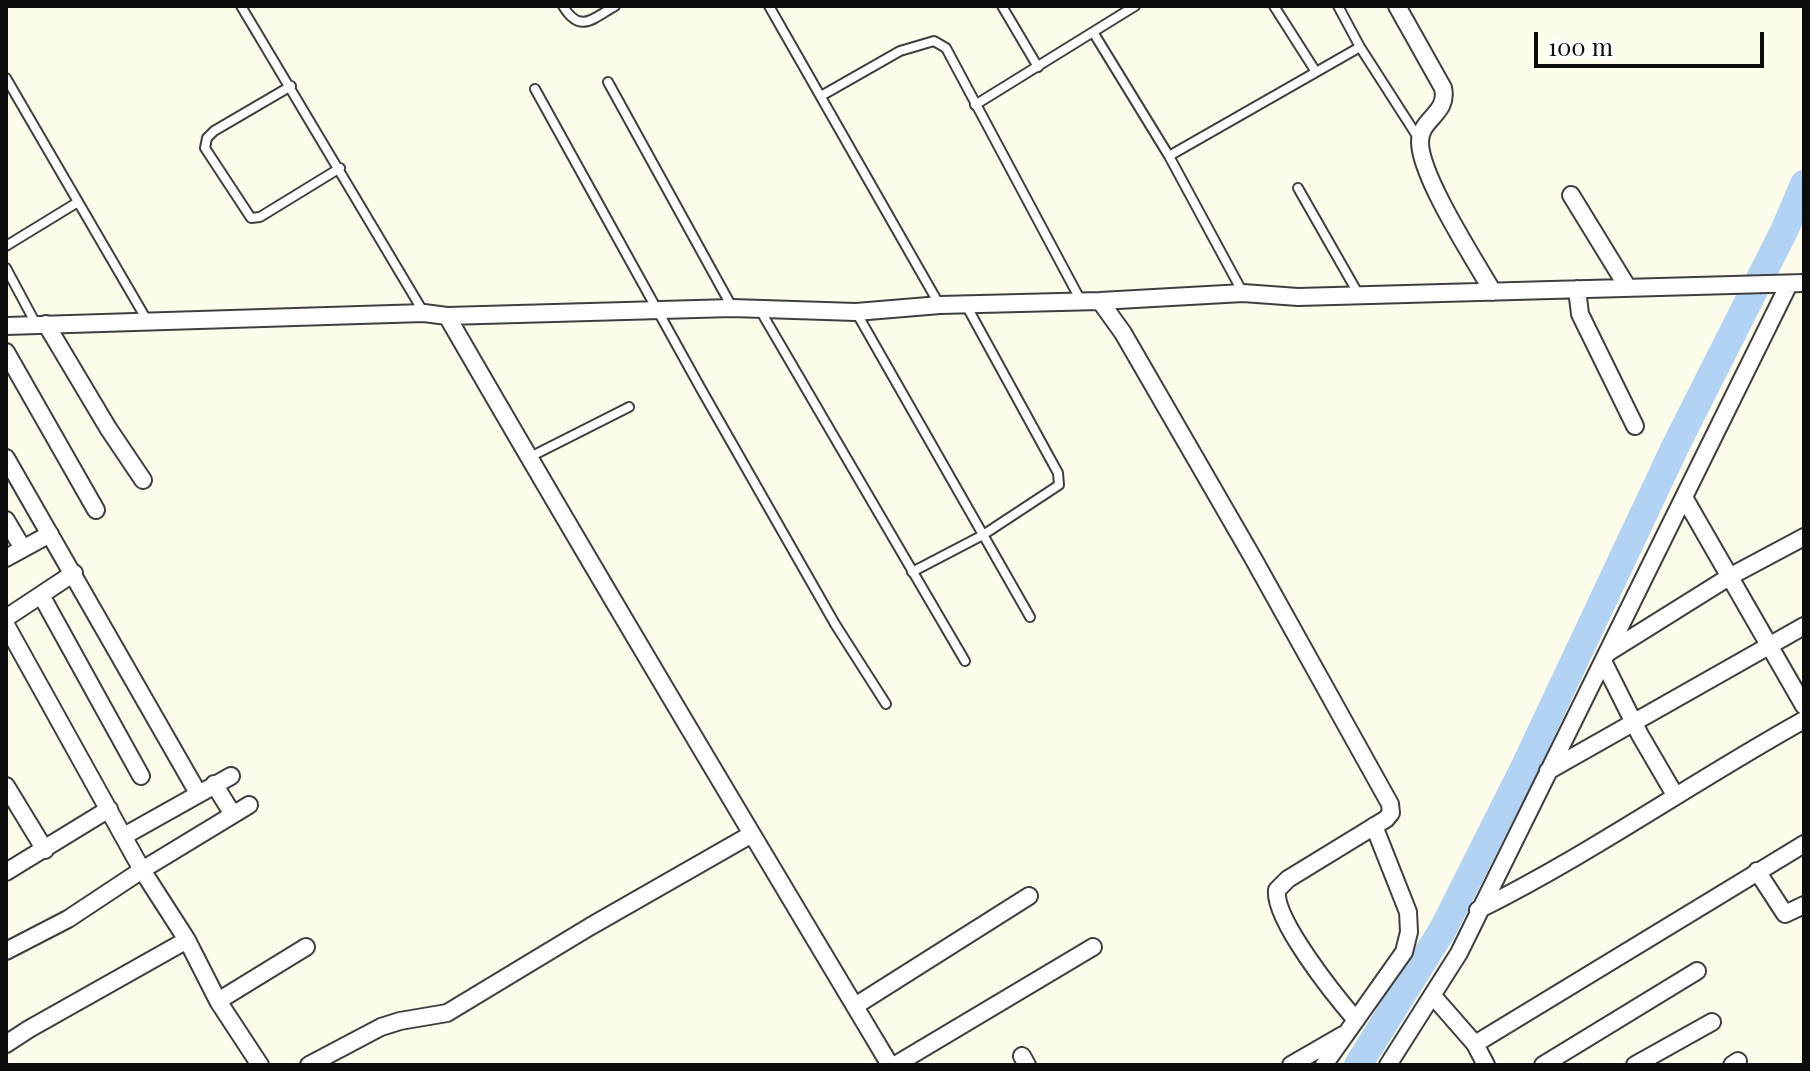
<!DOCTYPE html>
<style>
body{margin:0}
#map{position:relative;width:1810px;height:1071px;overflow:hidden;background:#fefdec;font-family:"Playfair Display",serif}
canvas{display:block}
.frame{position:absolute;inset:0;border:8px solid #0c0c0c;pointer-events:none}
.scale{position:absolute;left:1534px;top:32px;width:230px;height:36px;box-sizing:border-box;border:4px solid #0c0c0c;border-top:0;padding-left:10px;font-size:24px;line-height:28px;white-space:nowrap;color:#0c0c0c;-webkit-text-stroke:6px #fff;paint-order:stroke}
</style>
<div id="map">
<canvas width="1810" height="1071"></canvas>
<div class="frame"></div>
<div class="scale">100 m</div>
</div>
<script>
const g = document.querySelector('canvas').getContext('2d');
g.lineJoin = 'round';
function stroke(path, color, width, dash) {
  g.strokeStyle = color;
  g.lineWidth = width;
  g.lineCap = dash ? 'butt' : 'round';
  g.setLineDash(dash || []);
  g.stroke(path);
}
const river = new Path2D(`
 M1358 1065 1443 929 1525 766 1676 445 1785 229 1804 184`);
const lane = new Path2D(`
 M241 6 424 313
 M563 6C580 34 592 19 615 6
 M769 6 939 304
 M1002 6 1038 67
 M1274 6 1316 72
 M1338 6 1360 47 1419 139
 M1093 32 1169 156 1243 293
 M6 78 148 322
 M608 82 732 307
 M291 86 214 131 207 138 205 148 251 218 260 217 340 168
 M535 89 701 389 835 624 886 704
 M821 96 900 51 934 41 946 48 1081 301
 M975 105 1135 6
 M1169 156 1360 47
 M1298 188 1359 295
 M6 246 78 202
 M6 268 36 324
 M760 310 965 661
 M856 312 1030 617
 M530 457 629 407
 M912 572 983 535 1059 485 1058 473 966 305`);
const street = new Path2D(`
 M1397 6 1443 88C1449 114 1420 118 1420 142 1420 176 1474 259 1493 292
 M1571 195 1628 288
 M1577 289 1580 314 1635 426
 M1100 301 1123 333 1253 558 1390 804 1391 813 1386 819 1288 879 1277 890C1273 919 1336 997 1356 1020
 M447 316C592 567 741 816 890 1065
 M46 324 108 428 143 480
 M6 326 424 313 447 316 732 308 856 312 940 305 1100 301 1243 293 1298 297 1804 283
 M6 352 96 510
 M6 458 198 793
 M1685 499 1804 706
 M6 520 22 547
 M6 558 50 534
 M41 595 141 776
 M6 618 74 573
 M6 625 142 870 187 940 218 1001 260 1065
 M1609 652 1729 577 1804 537
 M1603 661 1640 735 1675 795
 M1548 771 1804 626
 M214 784 232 813
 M6 786 45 850
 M124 836 231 776
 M1757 871 1785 914 1804 905
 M6 872 109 809
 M1478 910C1591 854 1694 781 1804 720
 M6 951 68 919 142 870 249 805
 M1433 996 1475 1044 1486 1065
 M218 1001 306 947
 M855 1006 1029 896
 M6 1044 29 1029 187 940
 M1475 1044 1804 844
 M1022 1056 1027 1065
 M309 1065 381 1027 400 1021 447 1013 591 926 752 834
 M895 1065 1093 947
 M1291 1065 1343 1035
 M1324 1065 1404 952 1409 932 1408 912 1374 826
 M1388 1065 1459 953 1789 284
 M1543 1065 1697 971
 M1635 1065 1712 1022
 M1732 1065 1738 1061`);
stroke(river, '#b3d3f4', 28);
stroke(lane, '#3f3f3f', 12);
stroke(street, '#3f3f3f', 20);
stroke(lane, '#fff', 8);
stroke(street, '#fff', 16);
</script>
